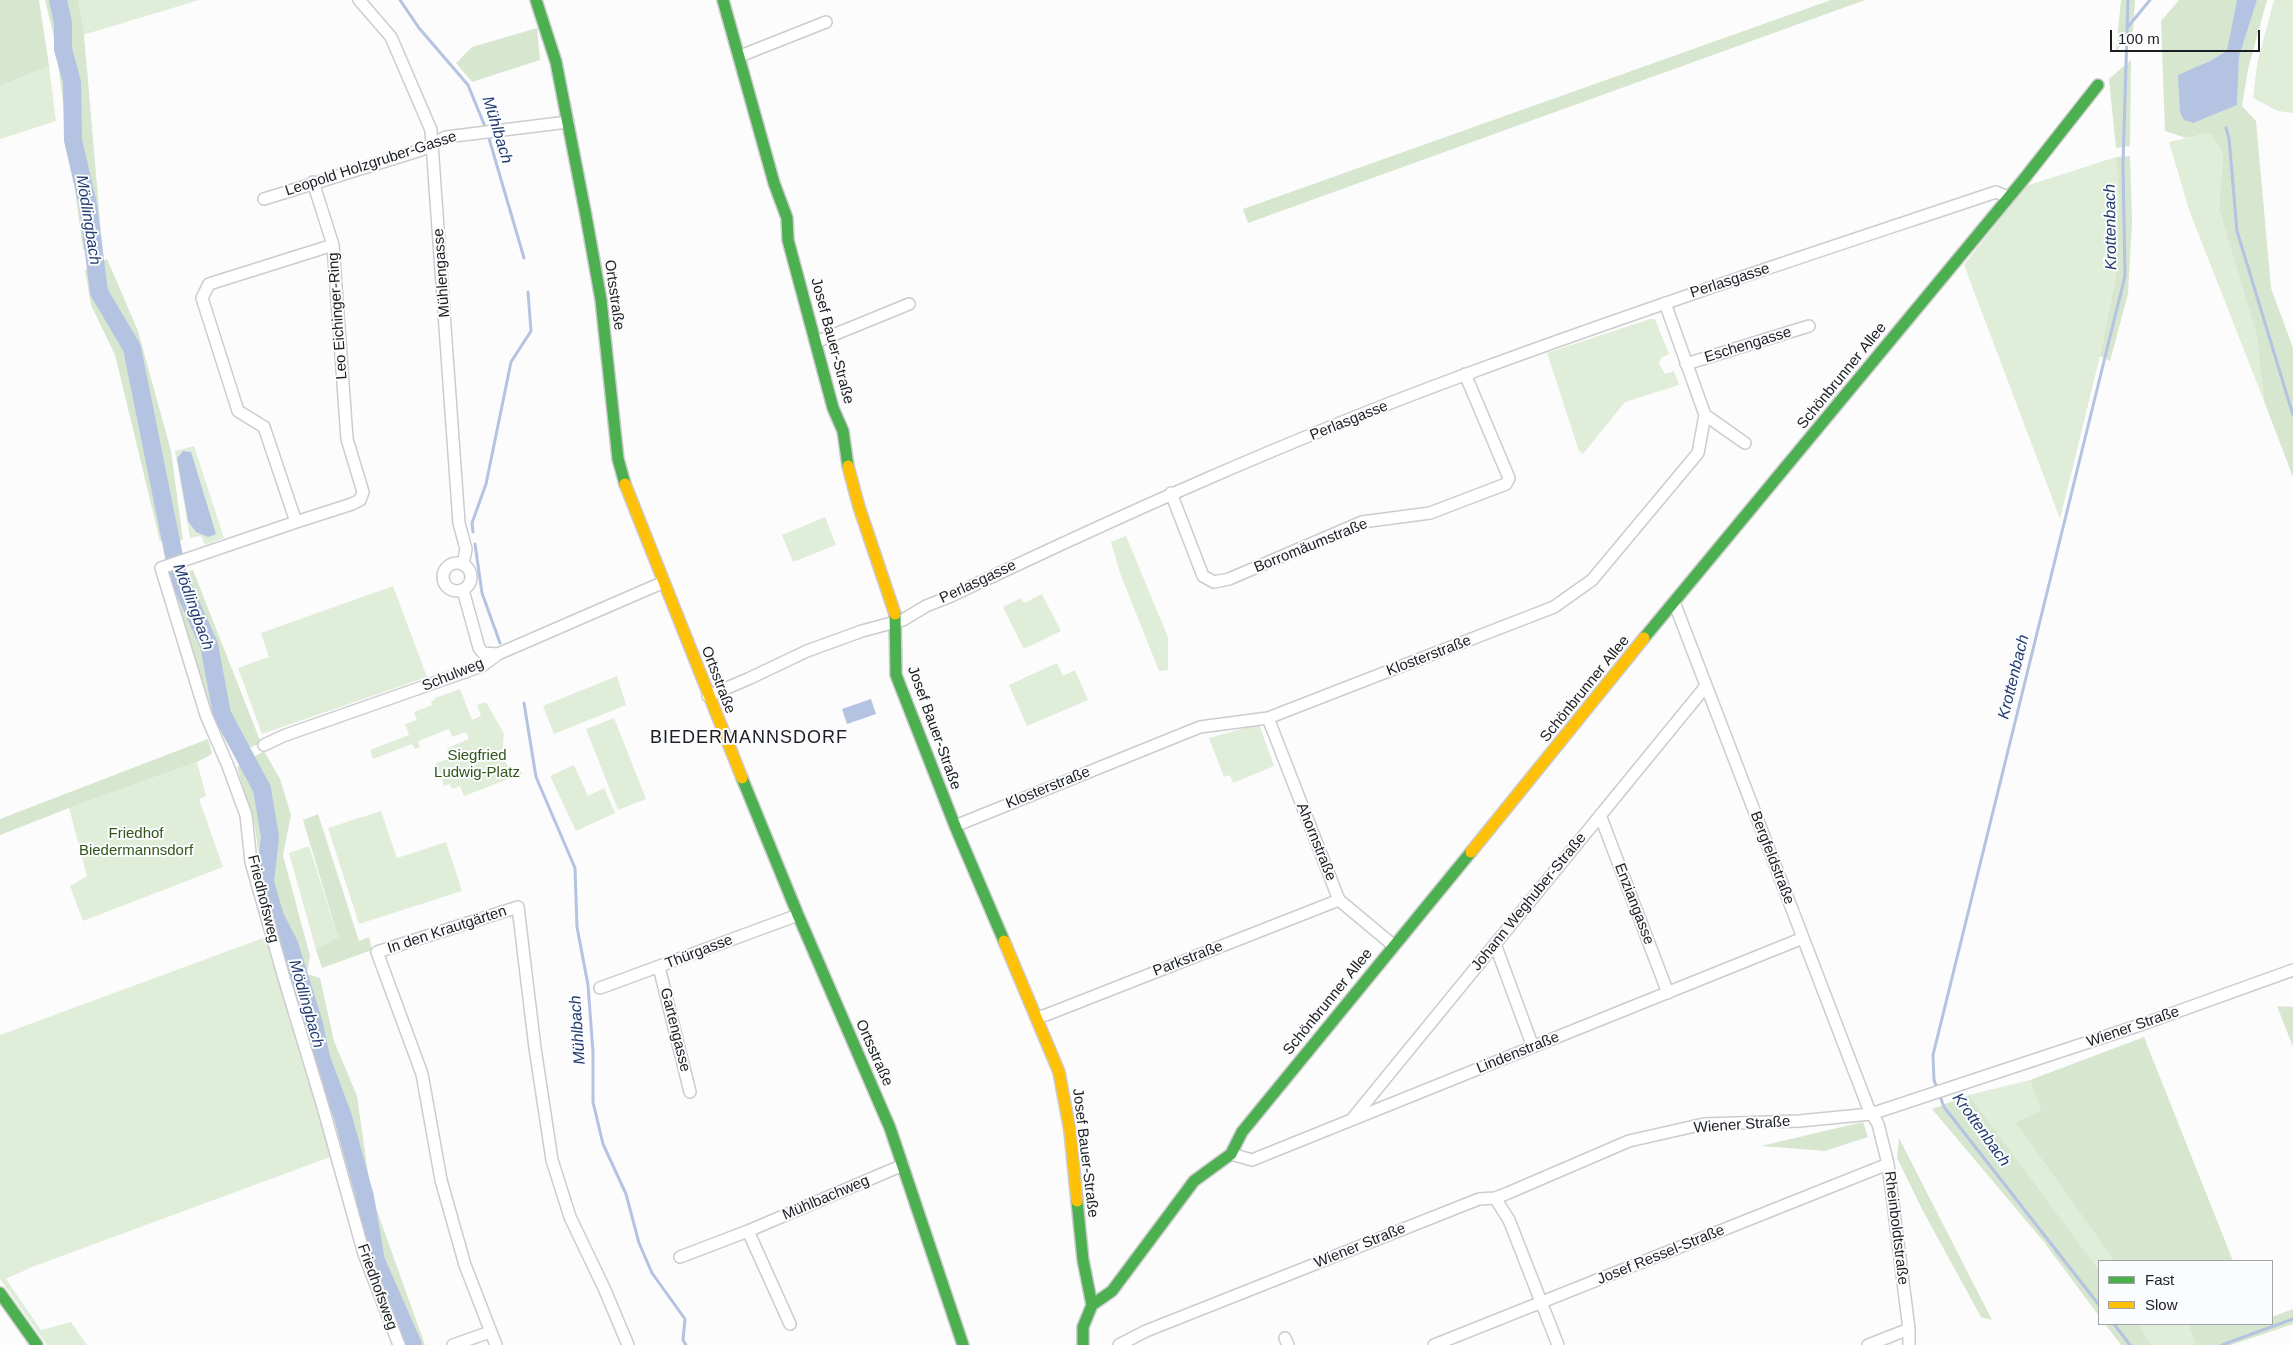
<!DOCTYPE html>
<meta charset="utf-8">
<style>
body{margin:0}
#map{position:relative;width:2293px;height:1345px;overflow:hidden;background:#fcfcfc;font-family:Arial,sans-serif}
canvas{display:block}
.legend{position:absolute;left:2098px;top:1260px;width:175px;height:65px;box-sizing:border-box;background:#fbfcfd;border:1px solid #a2a3a5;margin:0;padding:6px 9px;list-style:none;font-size:15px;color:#1d1e21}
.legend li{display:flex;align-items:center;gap:10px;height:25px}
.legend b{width:25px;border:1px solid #a2a3a5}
.scale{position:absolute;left:2110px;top:30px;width:150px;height:22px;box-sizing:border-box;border:2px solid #1d1e21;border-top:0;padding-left:6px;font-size:15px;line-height:18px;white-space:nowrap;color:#1d1e21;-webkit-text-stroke:4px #fbfcfd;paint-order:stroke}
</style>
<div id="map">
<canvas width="2293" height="1345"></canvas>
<ul class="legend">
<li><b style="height:6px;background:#4caf50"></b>Fast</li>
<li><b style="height:6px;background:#ffc107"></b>Slow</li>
</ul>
<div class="scale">100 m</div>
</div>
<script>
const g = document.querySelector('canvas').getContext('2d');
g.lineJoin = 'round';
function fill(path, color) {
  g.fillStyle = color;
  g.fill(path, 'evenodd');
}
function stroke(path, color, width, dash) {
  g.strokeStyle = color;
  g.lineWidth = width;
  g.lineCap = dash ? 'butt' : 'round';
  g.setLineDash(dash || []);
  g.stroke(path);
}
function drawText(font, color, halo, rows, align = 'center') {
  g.font = font + ' Arial,sans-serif';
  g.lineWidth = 4;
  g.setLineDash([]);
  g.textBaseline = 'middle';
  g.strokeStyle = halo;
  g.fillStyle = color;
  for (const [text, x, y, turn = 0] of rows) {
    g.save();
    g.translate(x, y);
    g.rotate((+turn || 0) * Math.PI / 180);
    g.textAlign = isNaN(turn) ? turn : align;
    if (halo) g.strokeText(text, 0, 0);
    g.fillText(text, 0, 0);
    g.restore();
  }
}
const green = new Path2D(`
 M78 0H199L83 35Z
 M2274 0H2293V113L2278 111 2253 98 2257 64Z
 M49 66 56 121 0 139V86Z
 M2211 133 2223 154 2219 209 2257 337 2264 401 2189 210 2169 142Z
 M2116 157 2119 193 2116 275 2100 356 2060 519 1964 265 2026 186Z
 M1650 319H1655L1669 354 1661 358 1659 363 1665 374 1674 371 1679 385 1625 402 1583 454 1579 451 1547 353Z
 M194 446 224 538 205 545 201 536 190 538 175 451Z
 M825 517 836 545 793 562 782 535Z
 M1126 536 1168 637V670L1159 671 1120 573 1111 542Z
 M393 586 427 677 262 734 238 668 269 657 261 633Z
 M1042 594 1061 631 1024 649 1003 607 1021 598 1024 603Z
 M1057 663 1063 676 1075 670 1088 700 1027 726 1009 685Z
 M617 676 626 705 554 734 543 706Z
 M460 689 472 720 481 716 477 705 486 702 504 734 502 756 507 765 520 770 522 774 464 796 460 786 452 789 450 784 444 786 436 763 451 758 447 748 469 739 466 732 452 737 449 729 418 741 420 747 415 749 412 744 373 759 370 750 409 735 405 724 417 720 414 712 432 705 431 701 435 700V698Z
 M614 718 646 799 618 810 586 729Z
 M1259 724 1274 766 1233 783 1230 775 1224 777 1209 738Z
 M197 762 206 796 199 799 223 867 83 921 70 886 87 876 69 808Z
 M574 765 588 796 604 788 615 813 576 831 550 776Z
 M381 811 397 858 446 842 462 891 359 924 328 828Z
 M309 846 338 937 316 950 289 853Z
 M266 937 333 1156 32 1267 6 1279 41 1330 71 1322 87 1345H47L0 1279V1035Z
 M2030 1080 2041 1111 2015 1122 2114 1261H2099V1270L1969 1095Z
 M2138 1324H2188L2196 1345H2152Z`);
const forest = new Path2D(`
 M0 0H39L49 66 0 86Z
 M45 0H78L84 35 102 244 83 250 55 42Z
 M1831 0H1865L1248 223 1243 209Z
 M2121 0H2135L2133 31 2116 51Z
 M2179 0H2237L2228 51 2208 62 2237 105 2239 57 2257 0H2267L2248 69 2242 106 2256 121 2271 288 2293 348V477L2264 401 2257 337 2219 209 2223 154 2211 133 2186 138 2165 131 2161 21Z
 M537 28 540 60 472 82 456 63 472 47Z
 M2131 60 2130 146 2116 148 2109 79Z
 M2130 156 2132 222 2128 294 2110 361 2100 356 2116 275 2119 193 2116 157Z
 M107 259 138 331 171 451 183 540 160 541 115 355 91 305 85 270Z
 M193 570 261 743 234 754 214 720 170 577Z
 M208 739 212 754 197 762 69 808 0 835V819Z
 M264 751 280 779 291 815 283 855 310 956 307 974 320 978 334 1041 357 1096 371 1194 425 1345H406L372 1262 323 1079 263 885 255 828 237 767Z
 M318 814 359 941 369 937 372 950 322 968 316 950 338 937 303 820Z
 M2277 1006 2293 1007V1047Z
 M2144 1037 2233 1261H2114L2015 1122 2041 1111 2030 1080Z
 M1969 1095 2099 1270V1316L2044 1242 1932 1109Z
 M1863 1122 1868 1137 1825 1151 1761 1146Z
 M1899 1138 1992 1320 1981 1317 1923 1211 1897 1158Z
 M2293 1309V1324L2231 1345H2196L2188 1324H2272V1317Z
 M2105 1324H2138L2152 1345H2121Z`);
const water = new Path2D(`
 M2237 0H2257L2239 57 2237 105 2193 123 2184 120 2180 112 2178 75 2208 62 2227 51Z
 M183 451 191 452 216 534 208 537 196 532 188 521 177 458Z
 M871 699 876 714 847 724 842 709Z`);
const stream = new Path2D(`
 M400 0 419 28 468 85 486 129
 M2127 28 2150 0
 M2226 128 2229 138 2237 231 2293 415
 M488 135 524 258
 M473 532 472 523 486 484 511 362 531 331 528 292
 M475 544 482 593 500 643
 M524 703 536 777 575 868 577 927 588 985 593 1052V1102L603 1144 626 1194 639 1243 652 1273 685 1319 683 1340 686 1345
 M2099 1305 1944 1107 1934 1080 1933 1055 2125 276 2123 164 2128 0
 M2114 1324 2130 1345
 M2222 1345 2293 1319`);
const river = new Path2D(`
 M58 0 63 23V49L72 82 73 140 88 205 99 292 132 348 178 576 209 645 222 714 262 789 270 837 265 882 275 917 289 944 314 1024 321 1058 343 1117 365 1197 376 1261 413 1345`);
const street = new Path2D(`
 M359 0 391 37 431 130 459 523 466 549 463 565
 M740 56 826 22
 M313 182 333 245 347 439 363 492 360 500 352 504 296 522 264 427 238 411 202 298 209 284 333 245
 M264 199 421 150 446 137 568 122
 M816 342 909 304
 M1686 364 1809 326
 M1705 415 1745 443
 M1171 493 1203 576 1214 582 1229 579 1362 522 1430 513 1506 484 1509 478 1465 374
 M296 522 161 568 206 715 228 766 246 815 251 862 284 978 323 1107 364 1254 399 1345
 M443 577a14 14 0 1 1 28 0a14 14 0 1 1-28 0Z
 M463 590 479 648 483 653 498 654
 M1674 602 1868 1107 1878 1124 1888 1164 1909 1329V1345
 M708 696 748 679 807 651 862 631 903 620 926 606 949 597C1119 516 1290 439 1467 374 1642 309 1820 251 1996 192L2008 197
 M1268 718 1339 900 1393 945
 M264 745 283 736 482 666 498 654 664 582
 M1600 815 1668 993
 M955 826 1200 727 1268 718 1345 688 1554 607 1592 580 1698 453 1705 415 1665 303
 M1495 944 1533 1047
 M659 967 690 1092
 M600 988 798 915
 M1037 1017 1046 1015 1339 900
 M1353 1118 1706 686
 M1231 1154 1252 1160 1803 938
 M1495 1198 1509 1220 1558 1345
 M748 1231 790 1324
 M680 1257 748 1231 903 1165
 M1285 1338 1288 1345
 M453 1345 490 1332
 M496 1345 465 1265 441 1180 422 1074 377 952 518 907 535 1048 552 1160 570 1217 604 1288 628 1345
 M1119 1345 1146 1331 1479 1199 1495 1198 1508 1193 1629 1141 1704 1124 1799 1121 1871 1114 2143 1024 2293 970
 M1434 1345 1888 1164
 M1868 1345 1909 1329`);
const fast = new Path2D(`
 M536 0 556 62 586 216 601 300 618 459 625 484
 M723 0 774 183 787 218 788 240 833 408 843 431 848 466
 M895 614 896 675 955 826 1004 941
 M1644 638 2024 179 2098 85
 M742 778 798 915 890 1128 963 1345
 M1077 1201 1083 1260 1092 1305 1083 1327V1345
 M0 1293 37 1345
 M1092 1305 1112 1291 1194 1181 1231 1154 1242 1132 1471 852`);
const slow = new Path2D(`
 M848 466 859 507 895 614
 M625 484 742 778
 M1471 852 1644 638
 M1004 941 1059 1072 1070 1131 1077 1201`);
const streetNames = [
 ["Leopold Holzgruber-Gasse",371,164,-18],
 ["Mühlengasse",442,273,-94],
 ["Perlasgasse",1730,281,-18],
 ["Ortsstraße",614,295,82],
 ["Leo Eichinger-Ring",338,316,-94],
 ["Josef Bauer-Straße",832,341,75],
 ["Eschengasse",1748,345,-17],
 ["Schönbrunner Allee",1842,376,-51],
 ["Perlasgasse",1349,421,-22],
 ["Borromäumstraße",1311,546,-22],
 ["Perlasgasse",978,582,-25],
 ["Klosterstraße",1429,656,-21],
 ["Schulweg",453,675,-22],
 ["Ortsstraße",718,680,69],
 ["Schönbrunner Allee",1585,689,-51],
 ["Josef Bauer-Straße",934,728,70],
 ["Klosterstraße",1048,788,-22],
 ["Ahornstraße",1316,842,68],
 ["Bergfeldstraße",1772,858,69],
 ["Friedhofsweg",263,899,76],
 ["Johann Weghuber-Straße",1529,902,-51],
 ["Enziangasse",1634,904,69],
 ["In den Krautgärten",447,930,-18],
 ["Thürgasse",699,952,-21],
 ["Parkstraße",1188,959,-21],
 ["Schönbrunner Allee",1328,1002,-51],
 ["Wiener Straße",2133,1027,-19],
 ["Gartengasse",675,1030,76],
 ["Ortsstraße",874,1053,66],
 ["Lindenstraße",1518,1053,-22],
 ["Wiener Straße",1742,1125,-4],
 ["Josef Bauer-Straße",1085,1153,83],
 ["Mühlbachweg",826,1198,-23],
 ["Rheinboldtstraße",1896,1228,83],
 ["Wiener Straße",1360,1246,-22],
 ["Josef Ressel-Straße",1661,1255,-22],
 ["Friedhofsweg",377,1287,70]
];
const parkNames = [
 ["Siegfried",477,756],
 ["Ludwig-Platz",477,773],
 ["Friedhof",136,834],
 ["Biedermannsdorf",136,851]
];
const waterNames = [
 ["Mühlbach",497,130,73],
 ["Mödlingbach",88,220,81],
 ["Krottenbach",2111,227,-91],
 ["Mödlingbach",193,607,70],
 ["Krottenbach",2014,677,-76],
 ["Mödlingbach",306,1004,74],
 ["Mühlbach",578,1030,-94],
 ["Krottenbach",1981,1130,54]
];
const quarterNames = [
 ["BIEDERMANNSDORF",749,738]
];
fill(green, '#e0edd9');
fill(forest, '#d7e6ce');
fill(water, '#b3c3e1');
stroke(stream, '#b3c3e1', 3);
stroke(river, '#b3c3e1', 18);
stroke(street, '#ccccce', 14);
stroke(fast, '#ccccce', 14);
stroke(slow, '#ccccce', 14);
stroke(street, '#fff', 11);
stroke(fast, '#4caf50', 11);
stroke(slow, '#ffc107', 11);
drawText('15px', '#1d1e21', '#fbfcfd', streetNames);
drawText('15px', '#325518', '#fbfcfd', parkNames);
drawText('italic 16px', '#223c71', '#fbfcfd', waterNames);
g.letterSpacing = '1px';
drawText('18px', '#1d1e21', '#fbfcfd', quarterNames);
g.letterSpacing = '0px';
</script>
